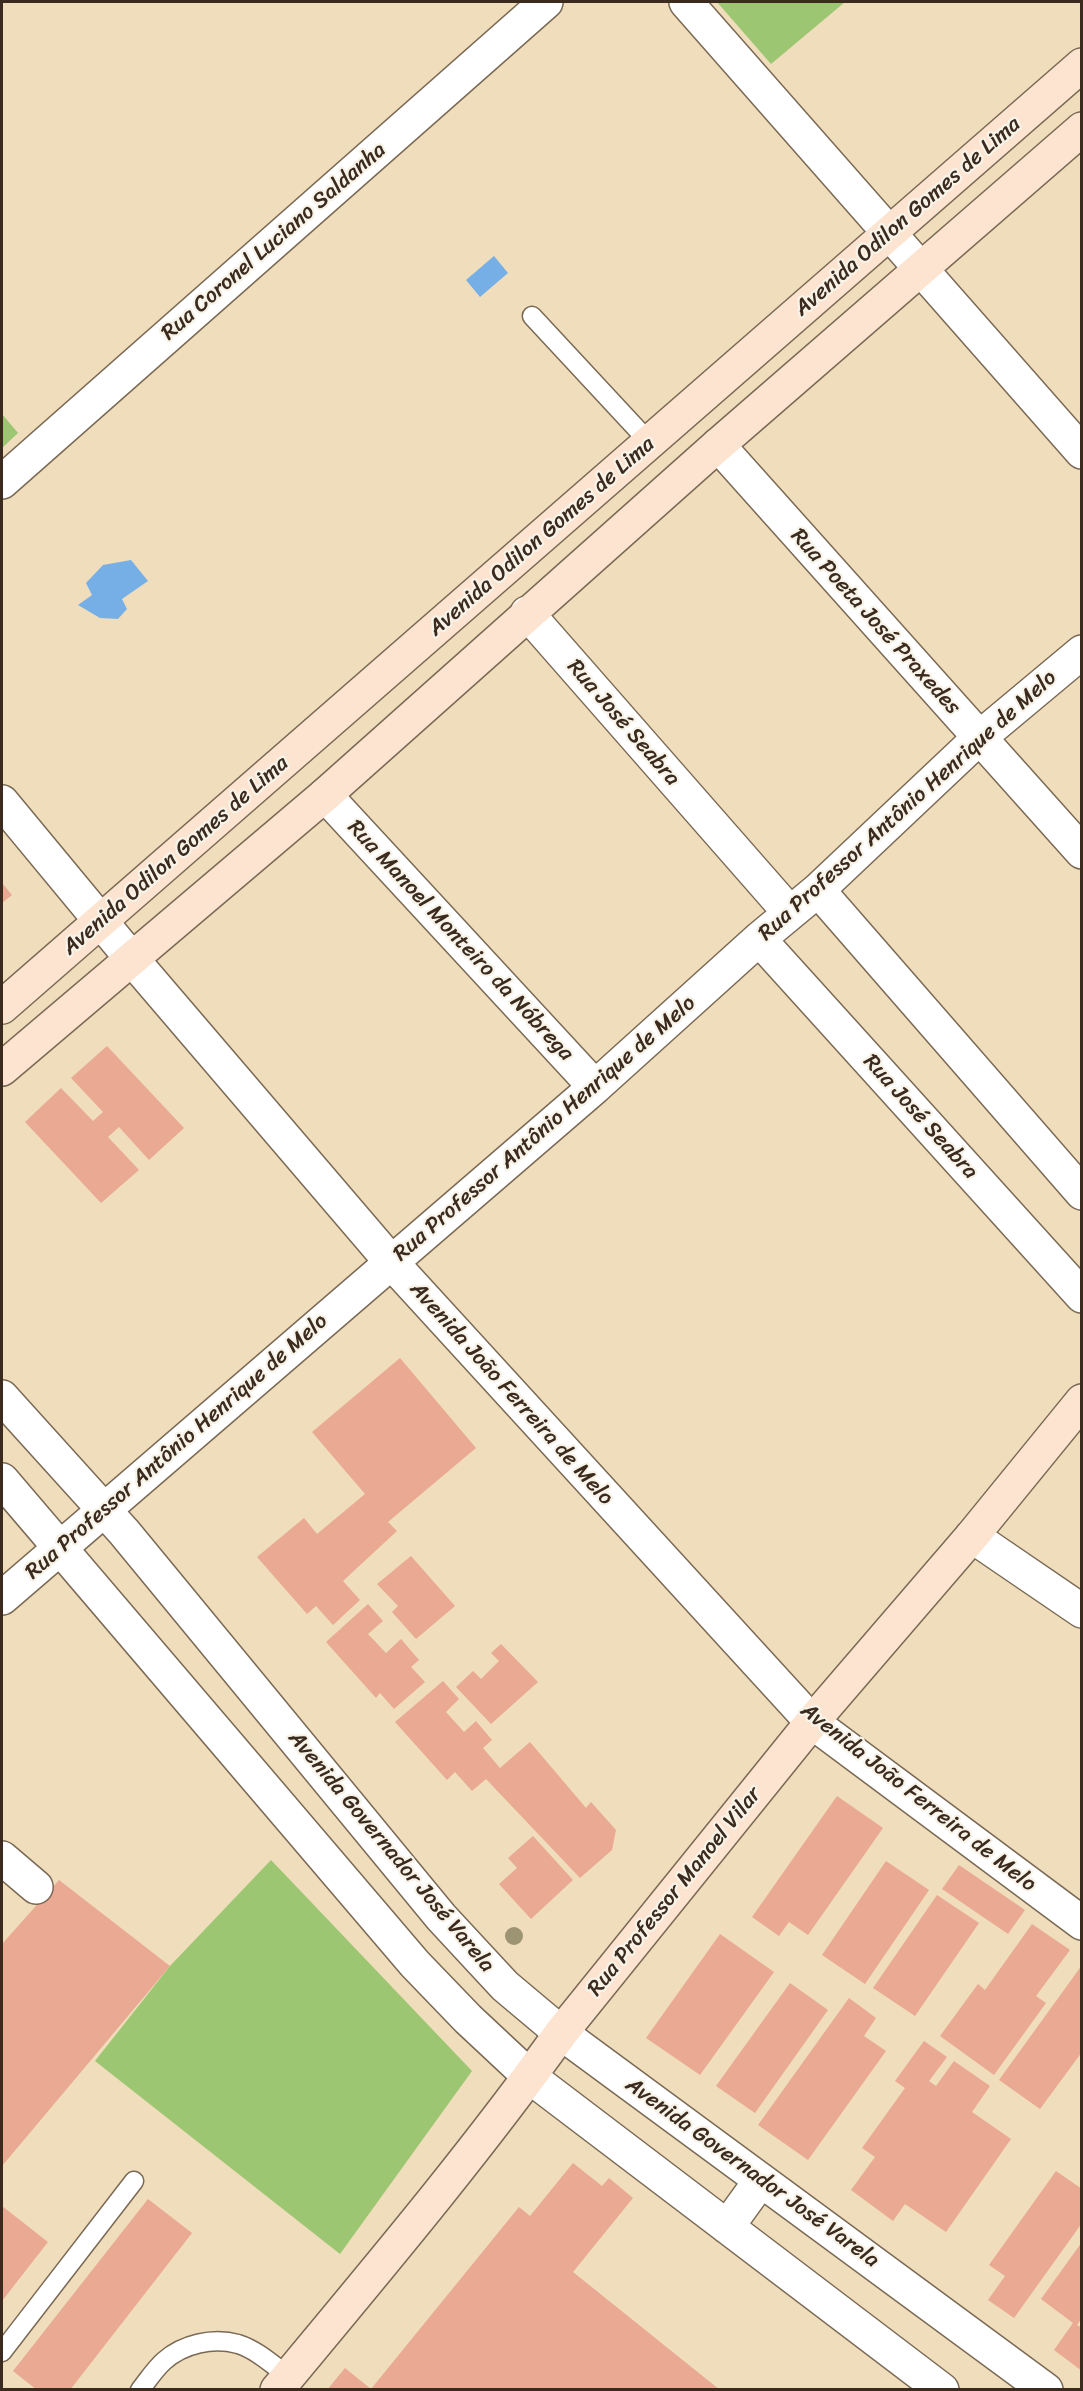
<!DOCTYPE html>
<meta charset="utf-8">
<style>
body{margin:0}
#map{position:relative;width:1083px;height:2391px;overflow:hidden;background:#efddbb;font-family:Sriracha,sans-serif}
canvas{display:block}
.frame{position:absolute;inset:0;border:3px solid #3b2a1e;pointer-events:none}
</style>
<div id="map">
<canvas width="1083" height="2391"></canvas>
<div class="frame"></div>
</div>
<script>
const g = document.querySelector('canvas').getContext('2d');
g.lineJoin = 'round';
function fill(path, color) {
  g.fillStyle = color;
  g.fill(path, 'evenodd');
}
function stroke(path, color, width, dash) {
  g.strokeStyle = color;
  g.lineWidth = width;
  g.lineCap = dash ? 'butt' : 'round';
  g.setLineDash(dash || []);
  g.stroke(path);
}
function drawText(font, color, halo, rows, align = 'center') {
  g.font = font + ' Sriracha,sans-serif';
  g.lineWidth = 4.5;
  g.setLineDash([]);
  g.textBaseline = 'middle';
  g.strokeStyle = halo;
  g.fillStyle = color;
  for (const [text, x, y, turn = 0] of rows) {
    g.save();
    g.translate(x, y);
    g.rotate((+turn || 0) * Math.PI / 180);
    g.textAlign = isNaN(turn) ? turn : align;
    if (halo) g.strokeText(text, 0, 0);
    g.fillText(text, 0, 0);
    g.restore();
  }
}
const green = new Path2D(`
 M717 2H845L771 64Z
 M2 414 18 433 2 448Z
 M271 1860 472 2071 340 2254 95 2061 170 1966Z`);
const water = new Path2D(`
 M494 256 508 273 480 297 466 280Z
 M131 560 148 581 122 599 127 609 118 619 100 618 78 605 92 595 86 583 103 565Z`);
const building = new Path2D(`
 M2 883 12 895 2 903Z
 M107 1046 184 1128 149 1160 119 1127 108 1137 139 1170 101 1203 25 1122 61 1088 93 1121 103 1112 71 1078Z
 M400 1358 476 1448 388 1522 397 1531 343 1581 360 1600 333 1625 316 1606 307 1614 257 1557 304 1518 317 1534 365 1494 312 1432Z
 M411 1556 455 1606 416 1639 392 1612 398 1606 377 1584Z
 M368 1604 383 1621 368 1634 386 1653 401 1639 419 1660 411 1667 425 1682 394 1709 380 1693 376 1698 326 1642Z
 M501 1644 538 1682 491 1724 456 1687 473 1671 481 1679 499 1661 491 1653Z
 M443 1681 459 1699 446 1712 464 1732 476 1721 492 1740 483 1748 500 1768 530 1742 586 1808 591 1802 616 1830 612 1850 580 1878 486 1779 472 1791 455 1772 447 1780 395 1722Z
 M837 1796 883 1828 808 1935 789 1922 779 1936 752 1917Z
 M533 1836 573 1880 531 1919 499 1884 517 1868 508 1858Z
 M886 1861 929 1890 865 1984 822 1955Z
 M959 1865 1025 1910 1008 1934 942 1889Z
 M59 1880 170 1966 2 2166V1944Z
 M937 1895 979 1923 915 2016 873 1988Z
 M1032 1924 1070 1950 1036 1996 1046 2003 994 2075 940 2036 978 1984 985 1990Z
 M720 1934 774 1972 700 2075 646 2038Z
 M1082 1965V2052L1040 2109 999 2080Z
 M790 1983 828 2010 755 2113 716 2086Z
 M849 1998 876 2018 864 2036 886 2051 808 2160 758 2125Z
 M924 2041 947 2057 929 2081 936 2086 954 2061 990 2086 972 2112 1011 2139 946 2232 905 2204 893 2221 851 2190 875 2157 862 2148 905 2088 895 2081Z
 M573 2163 602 2186 609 2178 633 2198 573 2272 720 2390H327L345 2368 371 2389 519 2207 530 2216Z
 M1056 2171 1082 2189V2223L1014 2318 988 2300 1005 2276 989 2265Z
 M148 2199 192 2233 70 2390H37L13 2371Z
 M2 2206 48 2242 2 2301Z
 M1082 2242V2318L1077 2325 1082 2328V2371L1054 2350 1073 2323 1041 2299Z`);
const service = new Path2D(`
 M532 316 650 443
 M2 2352 134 2181
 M140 2390C148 2380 155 2369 164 2361 183 2344 213 2337 238 2344 257 2350 273 2365 288 2376`);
const minor = new Path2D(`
 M686 2 1082 452
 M718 445 1082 852
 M2 482 546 2
 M527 613 790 913
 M325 795 595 1087
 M2 802 132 959 392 1263 812 1722 1082 1923
 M818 890 1082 1193
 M759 939 1082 1296
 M972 1536 1082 1611
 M2 1598 595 1087 759 939 818 890 979 738 1082 652
 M2 1858 36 1887`);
const tertiary = new Path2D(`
 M2 1397 124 1532 441 1917 505 1986 561 2033 1046 2390
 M2 1480 415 1964 468 2019 530 2077 942 2390
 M727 2227 761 2180`);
const secondary = new Path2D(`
 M2 1007 1082 65
 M2 1069 325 795 718 445 1082 129
 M277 2390C374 2273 473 2156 561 2033L812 1722 972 1536 1082 1401`);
const trees = [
 [514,1936]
];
const streetNames = [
 ["Avenida Odilon Gomes de Lima",908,217,-41],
 ["Rua Coronel Luciano Saldanha",274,242,-41],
 ["Avenida Odilon Gomes de Lima",542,537,-41],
 ["Rua Poeta José Praxedes",875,622,48],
 ["Rua José Seabra",623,723,49],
 ["Rua Professor Antônio Henrique de Melo",908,806,-42],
 ["Avenida Odilon Gomes de Lima",176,856,-41],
 ["Rua Manoel Monteiro da Nóbrega",460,941,47],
 ["Rua José Seabra",920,1117,48],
 ["Rua Professor Antônio Henrique de Melo",545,1129,-41],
 ["Avenida João Ferreira de Melo",511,1394,48],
 ["Rua Professor Antônio Henrique de Melo",177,1447,-41],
 ["Avenida João Ferreira de Melo",918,1798,38],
 ["Avenida Governador José Varela",391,1852,50],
 ["Rua Professor Manoel Vilar",675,1892,-51],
 ["Avenida Governador José Varela",752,2173,36]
];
fill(green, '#9cc672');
fill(water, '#76afe6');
fill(building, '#e9a992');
stroke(service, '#7a6955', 21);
stroke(minor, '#7a6955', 36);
stroke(tertiary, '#7a6955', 36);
stroke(secondary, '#7a6955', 36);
stroke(service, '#fff', 18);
stroke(minor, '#fff', 33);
stroke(tertiary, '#fff', 33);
stroke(secondary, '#fde4d0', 33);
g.fillStyle = '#9c9472';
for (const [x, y] of trees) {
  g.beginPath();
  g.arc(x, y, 9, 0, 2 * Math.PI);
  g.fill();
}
drawText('22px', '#3b2a1e', '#f7f3e8', streetNames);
</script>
